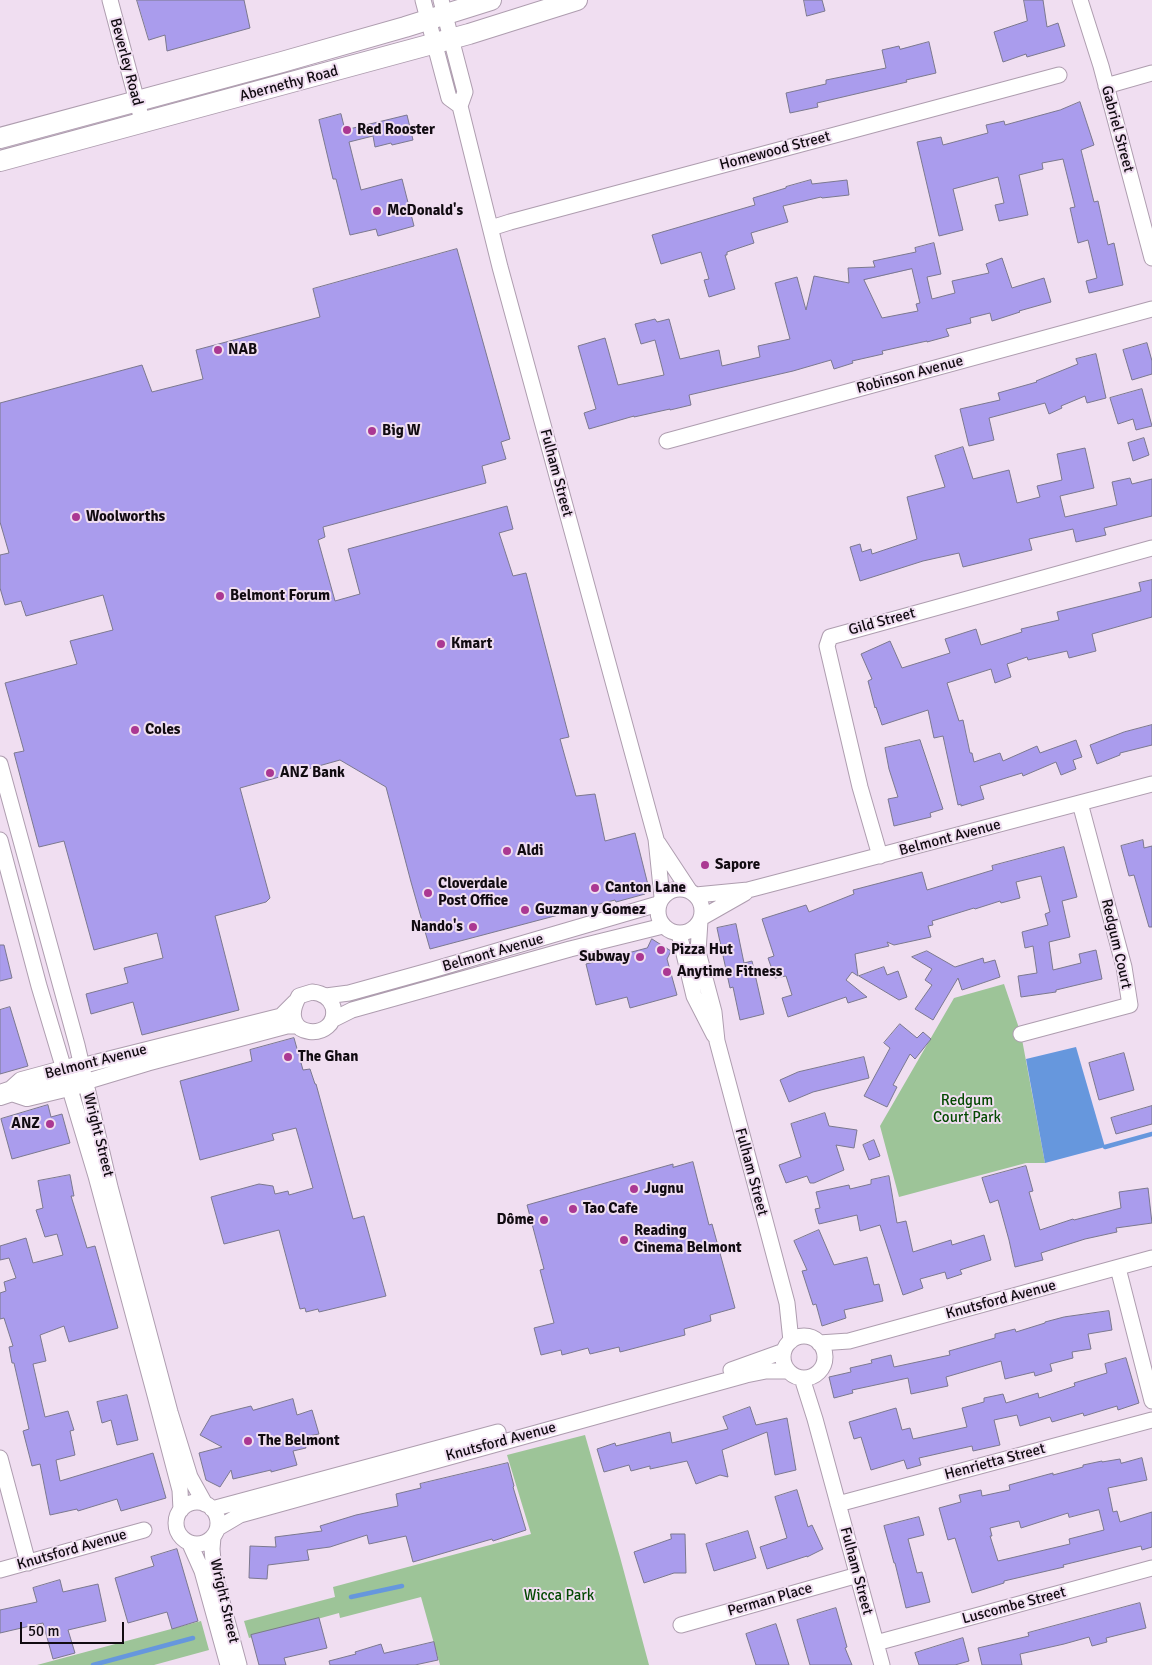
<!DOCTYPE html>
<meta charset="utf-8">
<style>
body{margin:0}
#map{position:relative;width:1152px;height:1665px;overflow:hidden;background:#f0def1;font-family:Signika,sans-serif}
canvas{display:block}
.scale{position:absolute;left:20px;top:1622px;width:104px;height:22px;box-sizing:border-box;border:2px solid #110b11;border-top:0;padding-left:6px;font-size:15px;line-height:18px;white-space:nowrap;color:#110b11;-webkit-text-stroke:4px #f0def1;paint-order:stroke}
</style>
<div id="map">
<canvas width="1152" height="1665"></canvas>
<div class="scale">50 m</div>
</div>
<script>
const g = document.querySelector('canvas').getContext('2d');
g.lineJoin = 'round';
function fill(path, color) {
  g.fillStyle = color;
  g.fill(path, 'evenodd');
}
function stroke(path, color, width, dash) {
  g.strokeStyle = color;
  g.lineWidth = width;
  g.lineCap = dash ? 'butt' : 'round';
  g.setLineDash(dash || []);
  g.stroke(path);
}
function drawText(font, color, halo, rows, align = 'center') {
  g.font = font + ' Signika,sans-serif';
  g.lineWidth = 4;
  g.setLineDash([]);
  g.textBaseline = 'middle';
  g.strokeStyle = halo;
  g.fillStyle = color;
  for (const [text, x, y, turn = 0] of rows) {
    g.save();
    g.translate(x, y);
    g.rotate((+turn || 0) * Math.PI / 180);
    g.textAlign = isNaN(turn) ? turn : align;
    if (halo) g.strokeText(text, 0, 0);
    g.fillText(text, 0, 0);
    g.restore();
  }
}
const green = new Path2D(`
 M1004 984 1021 1034 1045 1163H1026L899 1197 880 1126 954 998Z
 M585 1435 620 1557 649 1665H440L421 1597 340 1618 339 1613 249 1638 244 1621 335 1597 333 1587 531 1534 507 1455Z
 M201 1621 209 1650 154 1665H37Z`);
const water = new Path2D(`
 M1076 1047 1105 1147 1045 1163 1026 1059Z`);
const stream = new Path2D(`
 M1105 1147 1152 1134
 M351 1597 402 1586
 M93 1665 193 1638`);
const building = new Path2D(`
 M137 0H244L250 28 167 51 165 35 149 40Z
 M804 0H822L825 11 807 16Z
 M1024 0H1043L1047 27 1058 23 1065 46 1027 57 1026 54 1003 62 994 32 1027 21Z
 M929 42 936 73 906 80 907 82 817 103 818 107 790 113 786 93 826 84V80L886 68 882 50 899 46 900 49Z
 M1080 102 1094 145 1081 150 1094 202 1098 201 1108 245 1114 243 1123 285 1089 293 1086 281 1097 278 1088 240 1078 243 1070 208 1075 207 1063 159 1042 163 1043 169 1019 175 1028 215 999 221 995 205 1004 203 998 177 953 189 963 230 939 236 917 142 941 137 943 145 988 133 986 125 1004 121 1005 125 1060 110Z
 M341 114 345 130 407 115 413 140 392 145 391 143 375 147 373 136 349 142 361 190 402 179 414 226 378 236 376 229 350 235 336 179H333L319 120Z
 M811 180 812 184 847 180 849 195 822 198 821 197 783 206 788 222 751 233 754 243 727 252V255H725L735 289 709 297 704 280 709 279 701 252 661 264 652 235 755 205 753 198 786 188V187Z
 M934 243 941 274 927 277 932 299 955 293 952 281 989 273 986 264 1002 258 1012 288 1044 278 1051 302 1019 311 1020 312 992 321 990 313 970 318 971 323 946 329 949 336 927 342V341L882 351 883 354 852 361 853 363 834 369 831 360 793 371 689 395 691 405 670 410V409L634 417V416L589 429 584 413 596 409 578 346 605 338 618 385 664 375 655 340 641 344 635 324 655 319 657 322 669 319 680 359 719 350 722 366 760 357 758 346 790 339 775 283 797 277 806 310 814 276 849 283 848 268 875 267 873 261 916 252 915 248ZM912 269 920 303 916 304 918 311 882 318 864 280Z
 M457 249 510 439 501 442 506 459 482 466 486 483 323 527 325 537 318 540 335 601 360 594 348 549 507 506 513 529 499 533 513 576 526 573 569 737 560 739 576 796 595 794 605 841 635 833 648 885 643 887 645 894 616 902 615 900 430 949 411 882 386 787 340 760 240 788 270 898 266 902 215 916 239 1010 142 1035 133 1002 91 1014 86 994 128 983 124 968 163 958 157 933 94 950 64 841 39 847 14 753 24 751 5 683 77 664 70 641 113 630 103 595 26 616 21 601 5 605 0 588V555L9 553 0 522V403L142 365 152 392 203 379 196 350 320 317 313 289Z
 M1147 343 1152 361V374L1132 380 1123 350Z
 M1096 354 1106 398 1087 403 1085 396 1061 406 1062 408 1049 414 1045 403 989 418 994 440 969 446 960 409 1000 400 998 393 1037 382 1036 381 1078 364 1076 359Z
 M1142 389 1152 426 1136 430 1133 419 1118 424 1110 398Z
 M1144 438 1149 455 1133 461 1128 443Z
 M963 447 973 479 1009 470 1017 503 1040 497 1037 486 1062 480 1057 454 1085 448 1094 488 1060 496 1065 517 1117 505 1112 482 1130 478 1132 484 1152 479V516L1104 528 1106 535 1076 542 1073 529 1029 539 1032 550 963 567 959 553 923 561 860 581 850 547 860 544 862 552 871 549 872 554 917 539 907 497 945 487 935 456Z
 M1152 580V617L1092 634 1096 651 1069 658 1067 651 1028 660 1027 657 1007 664 1011 677 995 683 991 669 947 683 959 721 963 720 970 753H972L974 762 1000 753 1003 761 1037 746 1040 753 1076 740 1082 757 1073 760 1076 769 1061 775 1056 762 1023 776 1022 773 980 786 984 799 961 806V804L958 805 943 736 934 738 928 710 882 725 876 707 875 708 868 681 872 679 861 654 890 641 902 668 950 653 945 639 976 629 981 645 1022 632 1021 629 1059 620 1057 612 1141 591 1139 583Z
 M1152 725V745L1120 753V755L1097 764 1090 745 1124 732Z
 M920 740 943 809 930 813 931 817 894 826 888 799 898 797 889 769 885 748Z
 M1143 840 1144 848 1152 846V927H1149L1134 875 1129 876 1121 846Z
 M1064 847 1077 897 1062 901 1070 937 1049 942 1053 970 1081 963 1079 954 1096 950 1102 979 1056 990V992L1021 997 1018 976 1037 973 1033 946 1025 948 1022 932 1048 925 1045 914 1050 912 1041 876 1016 882 1020 898 1001 903 1000 901 975 909 974 908 932 921 933 925 928 926 931 937 894 945 887 942 889 946 855 954 858 976 852 972 846 980 867 997 848 1003 846 997 788 1017 782 998 792 995 786 976 775 978 768 958 774 956 762 919 806 905 809 912 854 894 853 890 922 872 927 890 993 870 992 866Z
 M736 924 744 963 752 961 764 1014 740 1020 733 987 730 988 717 928Z
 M652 939 671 951 667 959 677 995 630 1008 627 997 596 1005 586 964 647 948Z
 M0 945H4L12 978 0 981Z
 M927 951 955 967 983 958 984 963 995 960 1000 977 962 990 958 978 933 1020 915 1009 932 985 925 980 932 969 912 957Z
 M884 967 887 975 898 971 907 997 899 1000 859 976Z
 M10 1007 28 1066 0 1074V1010Z
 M900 1024 917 1038 923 1032 931 1039 915 1059 910 1054 893 1085 897 1087 887 1107 864 1096 890 1048 884 1043Z
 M294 1038 303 1070 310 1069 315 1084H316L353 1219 364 1216 386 1296 319 1312 318 1309 306 1312 305 1308 300 1309 279 1230 224 1244 211 1197 259 1184 273 1186 275 1194 288 1191 289 1195 313 1188 296 1128 272 1134 274 1140 200 1160 180 1081 252 1061 250 1050Z
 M1124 1053 1134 1090 1099 1100 1089 1063Z
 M864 1057 869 1078 813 1092 789 1102 780 1080 798 1072Z
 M48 1105 51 1117 62 1114 70 1143 12 1159 1 1119Z
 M1152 1106V1124L1116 1134 1111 1118Z
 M825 1113 829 1126 857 1130 854 1148 836 1145 844 1170 814 1183H810L807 1176 786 1183 779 1165 801 1157 791 1124Z
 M874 1140 880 1156 869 1160 863 1145Z
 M693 1162 709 1225 712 1224 735 1308 710 1315 711 1321 684 1329 685 1335 620 1352 619 1347 590 1354 588 1348 562 1355 561 1350 541 1355 534 1328 554 1323 540 1270 544 1269 527 1205 673 1164V1167Z
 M1026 1166 1033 1191 1029 1192 1040 1230 1073 1219 1074 1220 1121 1208 1119 1192 1148 1188 1152 1223 1116 1228 1117 1232 1085 1239 1041 1253 1043 1260 1015 1267 1009 1240 998 1200 990 1203 982 1178Z
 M70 1175 74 1196H71L87 1248 95 1246 118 1328 69 1342 64 1326 40 1335 46 1361 33 1364 45 1417 68 1411 74 1430 70 1431 75 1455 56 1460 60 1481 153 1453 166 1498 121 1511 117 1499 78 1511 77 1509 50 1515 40 1464 32 1466 23 1431 29 1429 14 1363H12L9 1347 13 1346 4 1318 0 1319V1293L6 1291 4 1282 16 1278 9 1258 0 1260V1246L26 1238 33 1263 63 1255 57 1234 45 1237 36 1210 43 1208 38 1181Z
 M889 1176 897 1223 906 1221 913 1252 951 1240 952 1245 984 1235 991 1260 960 1270 962 1274 947 1279 945 1272 920 1279 923 1288 903 1295 880 1225 860 1231 857 1215 819 1224 815 1209 820 1208 816 1192 849 1185 850 1189 871 1184V1180Z
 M819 1230 834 1265 867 1257 874 1285 879 1284 883 1301 844 1310 846 1318 822 1326 816 1304 813 1305 802 1271 807 1270 794 1241Z
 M1109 1311 1112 1330 1088 1334 1091 1349 1072 1352 1073 1358 1050 1364 1052 1371 1035 1376 1034 1372 1005 1379 1001 1361 946 1377 948 1386 911 1394 908 1378 852 1390 853 1393 834 1398 829 1377 851 1372 850 1368 872 1363 871 1360 891 1355 894 1367 950 1355 949 1351 995 1338V1334L1015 1329 1016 1332 1045 1323V1322L1064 1317Z
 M1126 1358 1139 1403 1118 1410 1117 1406 1084 1416 1083 1413 1052 1422 1050 1417 1020 1426 1017 1415 994 1420 1000 1445 973 1451 972 1446 919 1458 921 1465 907 1469 904 1460 871 1470 861 1437 854 1439 849 1422 896 1408 902 1430 910 1428 913 1439 967 1427 962 1408 984 1402V1398L1003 1394 1006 1403 1038 1393 1039 1398 1075 1386 1074 1383 1107 1373 1105 1364Z
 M127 1395 138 1440 117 1445 111 1420 102 1423 97 1402Z
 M293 1399 297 1415 312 1410 319 1434 303 1437 306 1448 293 1451 297 1465 271 1472V1470L233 1479 231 1470 220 1487 206 1480 199 1453 222 1447 200 1435 211 1416 251 1406 253 1410Z
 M750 1407 756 1425 787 1418 796 1470 775 1475 767 1432 722 1450 728 1477 720 1475 696 1484 687 1461 650 1469V1466L631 1471 629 1465 604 1472 597 1449 615 1443 616 1446 670 1432 672 1443 728 1429 723 1417Z
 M1142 1458 1147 1480 1108 1488 1113 1512 1117 1511 1120 1522 1152 1512V1547L1142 1550 1141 1546 1063 1565 1064 1567 1004 1581V1583L972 1593 955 1538 948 1540 939 1508 961 1502 959 1495 981 1490 982 1496 1010 1490 1009 1485 1053 1473V1475L1083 1467V1465L1102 1461V1462L1120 1459 1121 1463ZM1099 1510 1104 1530 1069 1539 1070 1544 998 1561 990 1536H992L990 1528 1019 1521 1021 1528 1068 1513 1069 1517Z
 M508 1463 514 1486 513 1487 526 1530 493 1541 492 1539 413 1562 406 1536 369 1544 367 1535 330 1547 307 1550 309 1560 268 1565 267 1579 249 1578 250 1546 276 1547 275 1537 322 1531 320 1526 356 1515 398 1506 396 1494 421 1488 420 1484Z
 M797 1490 808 1527 812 1525 823 1549 807 1557V1556L767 1569 760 1547 787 1538 775 1497Z
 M919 1517 924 1535 908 1539 917 1573 922 1572 930 1602 906 1608 895 1563H894L884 1526Z
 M748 1531 756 1558 714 1571 706 1544Z
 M671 1534H685L686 1573H674L644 1583 634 1552 671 1539Z
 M177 1549 198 1621 172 1629 167 1612 128 1623 115 1578 154 1566 151 1557Z
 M60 1580 63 1592 98 1584 106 1621 68 1630 75 1653 53 1659 43 1623 0 1633V1610L37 1602 33 1588Z
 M1140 1603 1146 1628 1106 1638 1107 1642 1092 1646 1089 1637 1064 1644 1020 1654 1022 1665H982L978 1648 1029 1636 1028 1633Z
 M836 1608 847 1647 845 1648 852 1665H810L797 1620Z
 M319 1618 327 1648 284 1658 286 1665H259L251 1635Z
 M776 1624 789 1665H756L746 1634Z
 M963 1638 969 1661 955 1665H919L915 1653Z
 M434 1642 438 1660 415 1665H330L329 1661 356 1654 355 1652 381 1644 384 1653Z`);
const minor = new Path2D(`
 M110 0 143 124
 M423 0 449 98 460 106
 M441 0 465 92 460 106 500 267 656 839 662 897
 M1080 0 1101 66 1152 258
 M1106 86 1152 73
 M491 228 510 222 1059 75
 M667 441 1152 309
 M0 764 77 1045 110 1187 170 1412 190 1477 205 1504
 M0 840 39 986 96 1176 155 1395 180 1490 181 1510
 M658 843 689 890
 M880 856 860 787 827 646 830 637 1152 548
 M658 911a22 22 0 1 1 44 0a22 22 0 1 1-44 0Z
 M696 895 748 890 1152 784
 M701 918 745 893
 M700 921 698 952 714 1012 717 1041 787 1303 791 1341
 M679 933 694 996 714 1035
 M312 992C321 993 330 997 333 1007 341 1042 274 1041 299 996Z
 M326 996 349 993 432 970 658 904
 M332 1020 352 1010 570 949 663 926
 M1021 1034 1130 1005 1124 967 1080 803
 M81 1066 281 1016 295 1002
 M85 1082 148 1063 287 1026H297
 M1118 1268 1152 1401
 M783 1357a21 21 0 1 1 42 0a21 21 0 1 1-42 0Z
 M819 1343 849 1341 1152 1258
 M731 1370 784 1351
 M802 1378 815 1419 882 1665
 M0 1458 28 1563
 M176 1523a21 21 0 1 1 42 0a21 21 0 1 1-42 0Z
 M838 1504 1152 1420
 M212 1509 498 1432
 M218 1528 240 1515 746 1375 766 1371H788
 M213 1537 212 1549 214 1572 239 1665
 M190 1544 202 1571 228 1665
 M0 1570 144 1530
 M681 1625 858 1575
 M876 1643 1152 1568`);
const major = new Path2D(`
 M0 138 282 62 405 27 491 0
 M0 161 469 34 577 0
 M12 1091 27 1096 85 1082
 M0 1095 12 1091 22 1082 81 1066`);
const markers = [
 [347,130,5,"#ab3892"],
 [377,211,5,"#ab3892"],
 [218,350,5,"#ab3892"],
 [372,431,5,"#ab3892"],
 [76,517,5,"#ab3892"],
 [220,596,5,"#ab3892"],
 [441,644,5,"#ab3892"],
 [135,730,5,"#ab3892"],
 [270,773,5,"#ab3892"],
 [507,851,5,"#ab3892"],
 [705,865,5,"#ab3892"],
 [595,888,5,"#ab3892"],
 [428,893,5,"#ab3892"],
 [525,910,5,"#ab3892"],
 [473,927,5,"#ab3892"],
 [661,950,5,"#ab3892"],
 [640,957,5,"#ab3892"],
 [667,972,5,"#ab3892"],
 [288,1057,5,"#ab3892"],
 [50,1124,5,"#ab3892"],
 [634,1189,5,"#ab3892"],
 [573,1209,5,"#ab3892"],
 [544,1220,5,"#ab3892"],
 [624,1240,5,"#ab3892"],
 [248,1441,5,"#ab3892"]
];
const streetNames = [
 ["Beverley Road",126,62,75],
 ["Abernethy Road",289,84,-15],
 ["Gabriel Street",1117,129,75],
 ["Homewood Street",775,151,-15],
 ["Robinson Avenue",910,375,-15],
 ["Fulham Street",556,473,75],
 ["Gild Street",882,622,-15],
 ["Belmont Avenue",950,838,-15],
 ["Redgum Court",1116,944,77],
 ["Belmont Avenue",493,953,-16],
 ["Belmont Avenue",96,1062,-14],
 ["Wright Street",98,1135,76],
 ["Fulham Street",751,1172,75],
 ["Knutsford Avenue",1001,1300,-15],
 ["Knutsford Avenue",501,1442,-15],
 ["Henrietta Street",995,1462,-15],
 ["Knutsford Avenue",72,1550,-16],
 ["Fulham Street",856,1571,75],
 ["Perman Place",770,1600,-16],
 ["Wright Street",224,1601,77],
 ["Luscombe Street",1014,1606,-15]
];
const poiNames = [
 ["Red Rooster",357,130],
 ["McDonald's",387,211],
 ["NAB",228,350],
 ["Big W",382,431],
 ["Woolworths",86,517],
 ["Belmont Forum",230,596],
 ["Kmart",451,644],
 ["Coles",145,730],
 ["ANZ Bank",280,773],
 ["Aldi",517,851],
 ["Sapore",715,865],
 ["Cloverdale",438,884],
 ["Post Office",438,901],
 ["Canton Lane",605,888],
 ["Guzman y Gomez",535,910],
 ["Nando's",463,927,"right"],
 ["Pizza Hut",671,950],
 ["Subway",630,957,"right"],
 ["Anytime Fitness",677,972],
 ["The Ghan",298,1057],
 ["ANZ",40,1124,"right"],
 ["Jugnu",644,1189],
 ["Tao Cafe",583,1209],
 ["Dôme",534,1220,"right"],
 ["Reading",634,1231],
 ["Cinema Belmont",634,1248],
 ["The Belmont",258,1441]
];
const parkNames = [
 ["Redgum",967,1101],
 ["Court Park",967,1118],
 ["Wicca Park",559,1596]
];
fill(green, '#9dc498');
fill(water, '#6697dd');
stroke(stream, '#6697dd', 4.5);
fill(building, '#aa9ced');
stroke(building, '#7b788e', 1);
stroke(minor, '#ae9daf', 17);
stroke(major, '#ae9daf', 22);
stroke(minor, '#fff', 15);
stroke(major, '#fff', 20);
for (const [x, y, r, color] of markers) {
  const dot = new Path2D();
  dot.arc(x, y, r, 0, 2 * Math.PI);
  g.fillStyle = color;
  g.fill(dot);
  stroke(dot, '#f0def1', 2);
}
drawText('15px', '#110b11', '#f0def1', streetNames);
drawText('bold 15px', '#110b11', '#f0def1', poiNames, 'left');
drawText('15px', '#044902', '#f0def1', parkNames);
</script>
